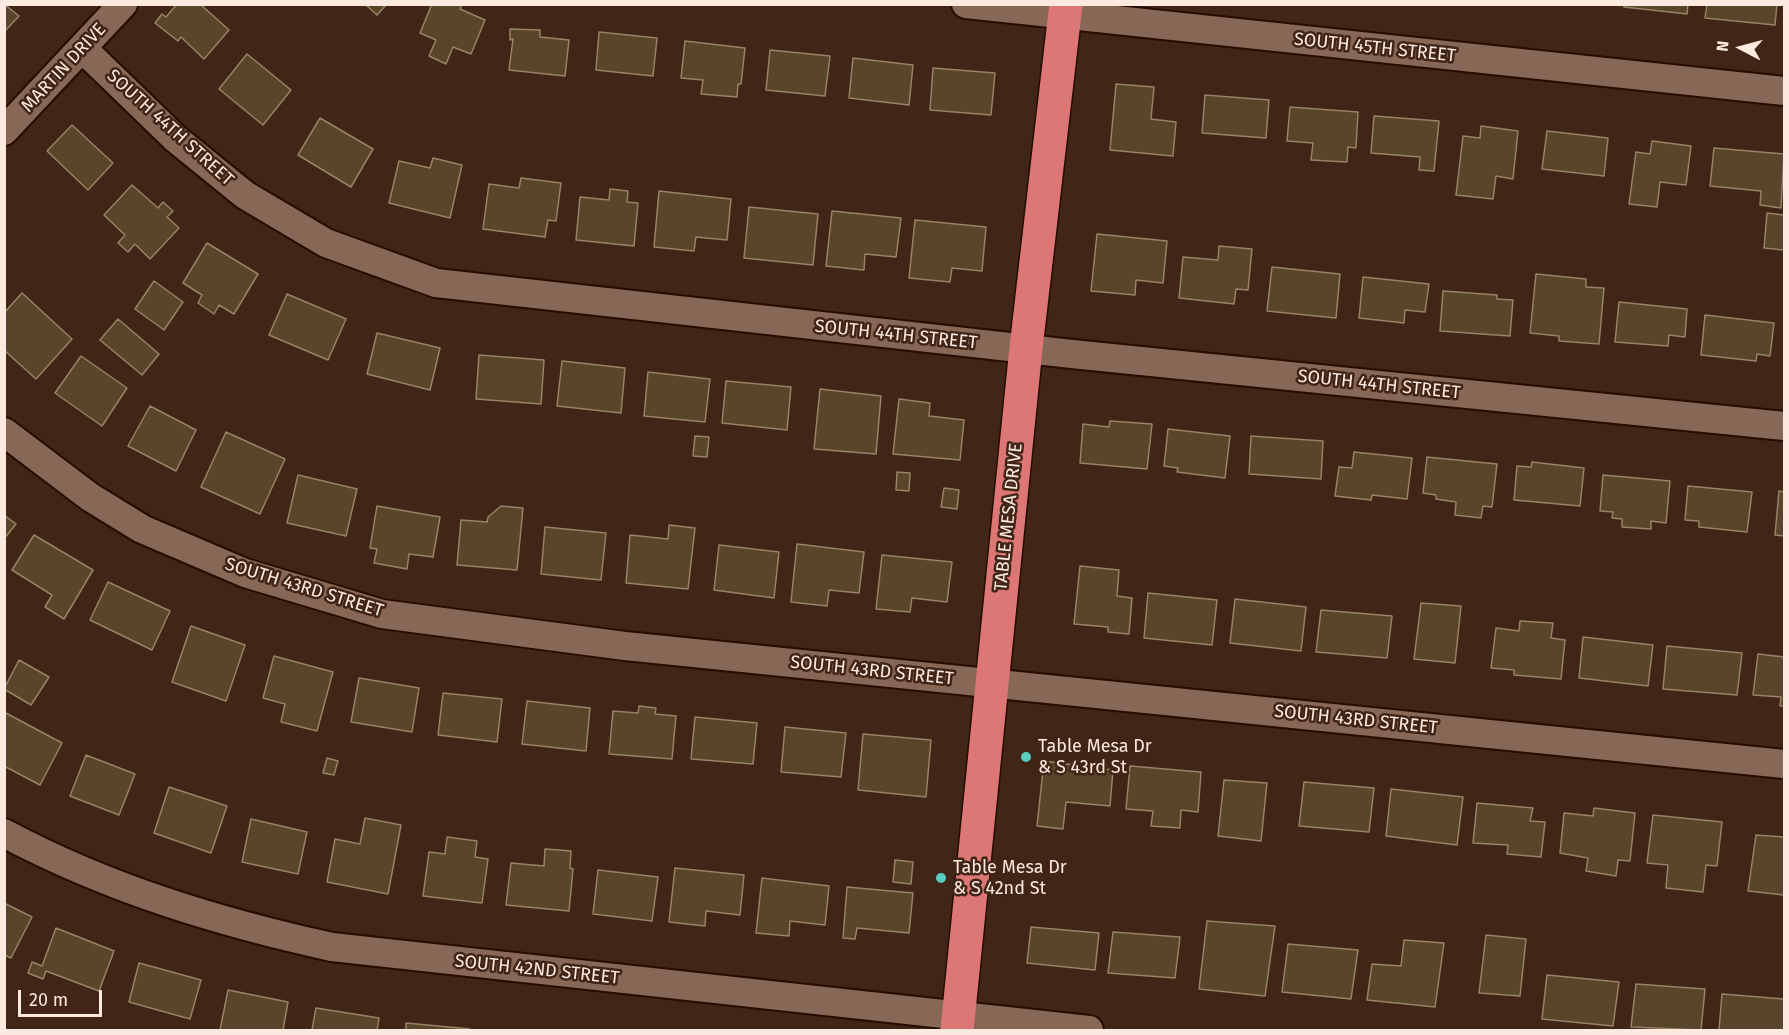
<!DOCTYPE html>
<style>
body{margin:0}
#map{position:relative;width:1789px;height:1035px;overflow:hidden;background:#412516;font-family:"Fira Sans",sans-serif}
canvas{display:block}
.frame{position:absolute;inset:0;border:6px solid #fce9df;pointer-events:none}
.north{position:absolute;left:1711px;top:18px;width:60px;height:60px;-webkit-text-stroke:4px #412516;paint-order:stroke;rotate:276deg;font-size:16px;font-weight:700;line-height:24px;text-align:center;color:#fce9df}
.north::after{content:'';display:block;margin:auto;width:21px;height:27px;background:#fce9df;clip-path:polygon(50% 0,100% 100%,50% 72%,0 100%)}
.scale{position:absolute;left:18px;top:990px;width:84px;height:27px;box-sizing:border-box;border:3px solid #fce9df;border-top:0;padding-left:8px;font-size:18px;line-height:21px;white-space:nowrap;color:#fce9df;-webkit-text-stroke:4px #412516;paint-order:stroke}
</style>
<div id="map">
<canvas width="1789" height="1035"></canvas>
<div class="frame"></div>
<div class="north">N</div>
<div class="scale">20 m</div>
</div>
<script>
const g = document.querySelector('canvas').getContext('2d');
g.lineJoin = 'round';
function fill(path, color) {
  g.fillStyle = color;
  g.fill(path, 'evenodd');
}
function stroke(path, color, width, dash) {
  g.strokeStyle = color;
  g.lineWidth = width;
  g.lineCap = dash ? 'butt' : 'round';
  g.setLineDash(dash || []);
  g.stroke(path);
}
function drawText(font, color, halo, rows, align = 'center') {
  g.font = font + ' "Fira Sans",sans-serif';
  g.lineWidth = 5;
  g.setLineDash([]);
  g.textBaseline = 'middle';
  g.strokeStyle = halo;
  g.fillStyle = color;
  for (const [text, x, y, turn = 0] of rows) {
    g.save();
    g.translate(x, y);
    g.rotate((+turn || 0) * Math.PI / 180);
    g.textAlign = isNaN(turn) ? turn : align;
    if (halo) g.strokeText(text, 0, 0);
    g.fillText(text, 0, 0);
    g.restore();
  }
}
const building = new Path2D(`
 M4 4 19 16 4 32Z
 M177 4H200L229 30 204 59 181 37 178 41 155 23 162 14 166 17Z
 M365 4H387L377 15Z
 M432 4H462L460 9 485 20 471 54 453 47 446 64 429 56 436 40 420 33Z
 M1624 4H1688L1687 14 1624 7Z
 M1707 4H1777L1775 25 1705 18Z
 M510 29 540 30V37L569 40 565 76 509 70 513 39 510 40Z
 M599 32 657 38 653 76 596 70Z
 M685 41 745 48 741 84H738L737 97 701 94 703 80 681 78Z
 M770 50 830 56 825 96 766 90Z
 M247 54 291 90 263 125 219 89Z
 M853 58 913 65 909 105 849 98Z
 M933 68 995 73 991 115 930 110Z
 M1116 84 1154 87 1151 119 1176 122 1173 156 1110 150Z
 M1205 95 1269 100 1266 138 1202 133Z
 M1290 107 1358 112 1356 148 1348 147 1347 162 1311 160 1313 143 1287 141Z
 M1374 116 1439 121 1434 171 1419 170 1420 157 1371 153Z
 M320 118 373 149 351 187 298 155Z
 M72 125 113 163 88 190 47 151Z
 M1481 126 1518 131 1513 179 1496 176 1493 199 1456 195 1463 136 1480 138Z
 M1547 131 1608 138 1604 176 1542 169Z
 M1652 141 1691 146 1686 185 1660 182 1657 207 1629 204 1636 152 1650 154Z
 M1714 148 1784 154 1781 208 1760 205 1761 191 1710 186Z
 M433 158 462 165 450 218 389 203 399 161 430 168Z
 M521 178 561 183 556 221 548 220 545 237 483 229 489 184 519 188Z
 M132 185 158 208 163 202 173 211 167 217 179 228 150 259 135 244 128 252 118 243 125 235 104 215Z
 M610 189 628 191 627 202 638 203 634 246 576 240 580 197 609 200Z
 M659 191 731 199 727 240 696 237 694 251 654 247Z
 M749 207 818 214 813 265 744 258Z
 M832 211 901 218 896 257 865 254 864 270 826 266Z
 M1767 213 1784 215V250L1764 248Z
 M915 220 986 227 982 271 952 268 950 282 909 278Z
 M1097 234 1167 241 1163 283 1136 280 1135 295 1091 291Z
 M207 243 258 274 234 314 219 305 214 314 198 303 202 295 183 283Z
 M1219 246 1252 249 1248 290 1236 289 1234 304 1179 298 1183 257 1218 260Z
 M1272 267 1340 274 1336 318 1267 311Z
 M1536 274 1586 279V287L1604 288 1599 344 1559 341V336L1530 333Z
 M1363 277 1429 284 1425 312 1405 310 1404 323 1359 318Z
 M154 281 183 302 164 330 135 309Z
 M1443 291 1497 295V299L1513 300 1510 336 1440 331Z
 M22 293 72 339 36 379 4 350V313Z
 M287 294 346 319 328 360 269 335Z
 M1619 302 1687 309 1685 337 1669 335 1668 346 1615 342Z
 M1705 315 1774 323 1770 356 1757 354 1756 361 1701 355Z
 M118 319 159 354 142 375 100 340Z
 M377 333 440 348 430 390 367 374Z
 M479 355 544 360 541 404 476 399Z
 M81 356 127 388 102 426 55 393Z
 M562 361 625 368 621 413 557 406Z
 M648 372 710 379 705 422 644 416Z
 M726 381 791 387 787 430 722 423Z
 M820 389 881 396 876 454 814 449Z
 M899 399 930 403 929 416 964 420 960 460 893 454Z
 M150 406 196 430 176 471 128 446Z
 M1110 421 1152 424 1147 469 1080 463 1083 424 1109 427Z
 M1168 429 1230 436 1225 478 1177 472 1178 468 1164 466Z
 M226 432 285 459 260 514 201 487Z
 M695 436 709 437 707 457 693 456Z
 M1251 436 1323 441 1321 479 1249 474Z
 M1354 452 1412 458 1407 499 1372 495 1371 500 1335 496 1339 467 1352 468Z
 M1427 457 1497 464 1492 507 1483 506 1481 518 1455 515 1456 502 1436 499V495L1423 493Z
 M1532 462 1584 468 1580 506 1514 500 1517 466 1531 467Z
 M897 472 910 473 909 491 896 490Z
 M298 475 357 489 346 536 287 523Z
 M1603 475 1670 481 1666 523 1651 521V529L1622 527V519L1612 518 1613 512 1600 511Z
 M1688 486 1752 492 1747 532 1699 527V521L1685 520Z
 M944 488 959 490 957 509 941 507Z
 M1779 491 1784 492V536L1775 535Z
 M377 506 440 517 433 557 409 554 407 569 374 563 377 549 370 548Z
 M501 506 523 508 517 570 457 565 461 520 487 522 488 517Z
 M4 515 16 524 4 539Z
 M669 525 695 528 688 589 626 583 630 535 668 539Z
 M545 527 606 533 601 580 541 574Z
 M34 535 93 570 64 619 45 607 52 595 12 570Z
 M797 544 864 552 859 593 829 590 827 606 791 602Z
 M719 545 779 552 774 598 714 590Z
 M882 555 952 562 947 602 912 598 910 612 876 609Z
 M1080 566 1119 570 1117 596 1132 598 1129 634 1108 632V627L1074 624Z
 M108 582 170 611 152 650 90 620Z
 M1148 593 1217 600 1212 645 1144 638Z
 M1235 599 1306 607 1301 651 1230 643Z
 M1421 603 1461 606 1455 663 1414 659Z
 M1321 610 1392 616 1387 658 1316 652Z
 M1520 621 1553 623 1551 638 1565 640 1561 679 1514 675V670L1491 668 1496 628 1519 631Z
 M191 626 245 645 226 701 172 682Z
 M1583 637 1653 645 1648 686 1579 678Z
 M1667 646 1742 653 1737 695 1663 689Z
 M1758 654 1784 657V706H1780L1781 697 1753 695Z
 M274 656 333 672 317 731 281 722 285 704 263 698Z
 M19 660 49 677 31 705 4 689Z
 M359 678 419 688 412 732 351 722Z
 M443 693 502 699 497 742 438 735Z
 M527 701 590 708 586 751 522 744Z
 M639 706 656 708 655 714 676 716 672 759 609 754 613 711 638 713Z
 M4 712 62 743 40 785 4 766Z
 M695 717 757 723 753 764 691 759Z
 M785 727 846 733 841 777 781 772Z
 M863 734 931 740 926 797 858 790Z
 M86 755 135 774 119 815 70 796Z
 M327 758 338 761 334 775 323 773Z
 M1044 761 1113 770 1110 806 1066 802 1063 829 1037 826Z
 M1130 766 1201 772 1198 812 1181 810 1180 828 1151 826 1153 811 1126 809Z
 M1224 780 1267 783 1261 841 1218 836Z
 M1304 782 1374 788 1369 832 1299 826Z
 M169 787 227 806 211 853 154 833Z
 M1391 789 1463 797 1457 845 1386 836Z
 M1477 803 1533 808 1530 821 1545 822 1541 857 1507 854 1508 845 1473 843Z
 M1594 808 1635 813 1630 861 1618 860 1616 876 1586 871 1588 858 1560 853 1564 813 1593 816Z
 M1653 815 1722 822 1717 866 1706 865 1703 892 1666 888 1668 865 1647 863Z
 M365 818 401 825 388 894 327 882 335 839 360 844Z
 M251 819 307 832 298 874 242 862Z
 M1756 835 1784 837V895L1748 891Z
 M447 837 477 841 475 857 488 859 482 903 423 896 429 852 445 854Z
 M545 849 571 851 570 868 573 869 569 911 506 905 511 863 544 866Z
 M895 860 913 862 911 884 893 882Z
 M675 868 744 875 740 915 706 911 705 926 669 922Z
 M598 870 658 877 652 921 593 914Z
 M762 878 829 886 825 925 790 921 789 936 756 933Z
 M847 887 913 893 909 933 857 928 855 939 843 938Z
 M4 903 32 917 11 958 4 955Z
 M1207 921 1275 926 1265 996 1199 989Z
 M1031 927 1099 933 1095 970 1027 963Z
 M56 928 114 951 99 991 46 971 43 979 28 973 32 962 42 966Z
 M1113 932 1180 937 1175 978 1108 973Z
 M1486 935 1526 939 1520 996 1479 993Z
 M1404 940 1444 943 1435 1007 1367 1000 1372 964 1401 966Z
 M1288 944 1358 950 1351 999 1282 992Z
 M139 963 201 980 190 1019 129 1002Z
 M1547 975 1619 982 1613 1026 1542 1019Z
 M1636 984 1705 989 1701 1030 1631 1027Z
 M228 990 288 1002 283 1030H220Z
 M1722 994 1784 999V1030H1719Z
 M316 1008 379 1018 377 1030H312Z
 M406 1023 470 1029V1030H406Z`);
const minor = new Path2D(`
 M966 4 1784 91
 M82 48 176 139 245 195 326 243 436 283 1072 354 1784 426
 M4 131 123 4
 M4 432 90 497 142 529 245 573 382 614 625 646 1784 764
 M4 833C107 888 218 922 332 947L1089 1030`);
const highway = new Path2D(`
 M957 1030 1026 348 1066 4`);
const markers = [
 [1026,757,6,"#58cebf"],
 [941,878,6,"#58cebf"]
];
const streetNames = [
 ["SOUTH 45TH STREET",1375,48,6],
 ["MARTIN DRIVE",64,68,-47],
 ["SOUTH 44TH STREET",170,128,42],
 ["SOUTH 44TH STREET",896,335,6],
 ["SOUTH 44TH STREET",1379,385,6],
 ["TABLE MESA DRIVE",1009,517,-84],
 ["SOUTH 43RD STREET",304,588,17],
 ["SOUTH 43RD STREET",872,671,6],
 ["SOUTH 43RD STREET",1356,720,6],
 ["SOUTH 42ND STREET",537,970,6]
];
const poiNames = [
 ["Table Mesa Dr",1038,747],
 ["& S 43rd St",1038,768],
 ["Table Mesa Dr",953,868],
 ["& S 42nd St",953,889]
];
fill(building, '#58452a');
stroke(building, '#978365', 1.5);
stroke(minor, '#260d01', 32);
stroke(highway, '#260d01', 36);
stroke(minor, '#876755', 28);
stroke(highway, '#dc7775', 33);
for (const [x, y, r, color] of markers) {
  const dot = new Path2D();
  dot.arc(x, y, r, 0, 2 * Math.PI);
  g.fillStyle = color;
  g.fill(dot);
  stroke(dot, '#412516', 2);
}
drawText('18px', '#fce9df', '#412516', streetNames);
drawText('18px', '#fce9df', '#412516', poiNames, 'left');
</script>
